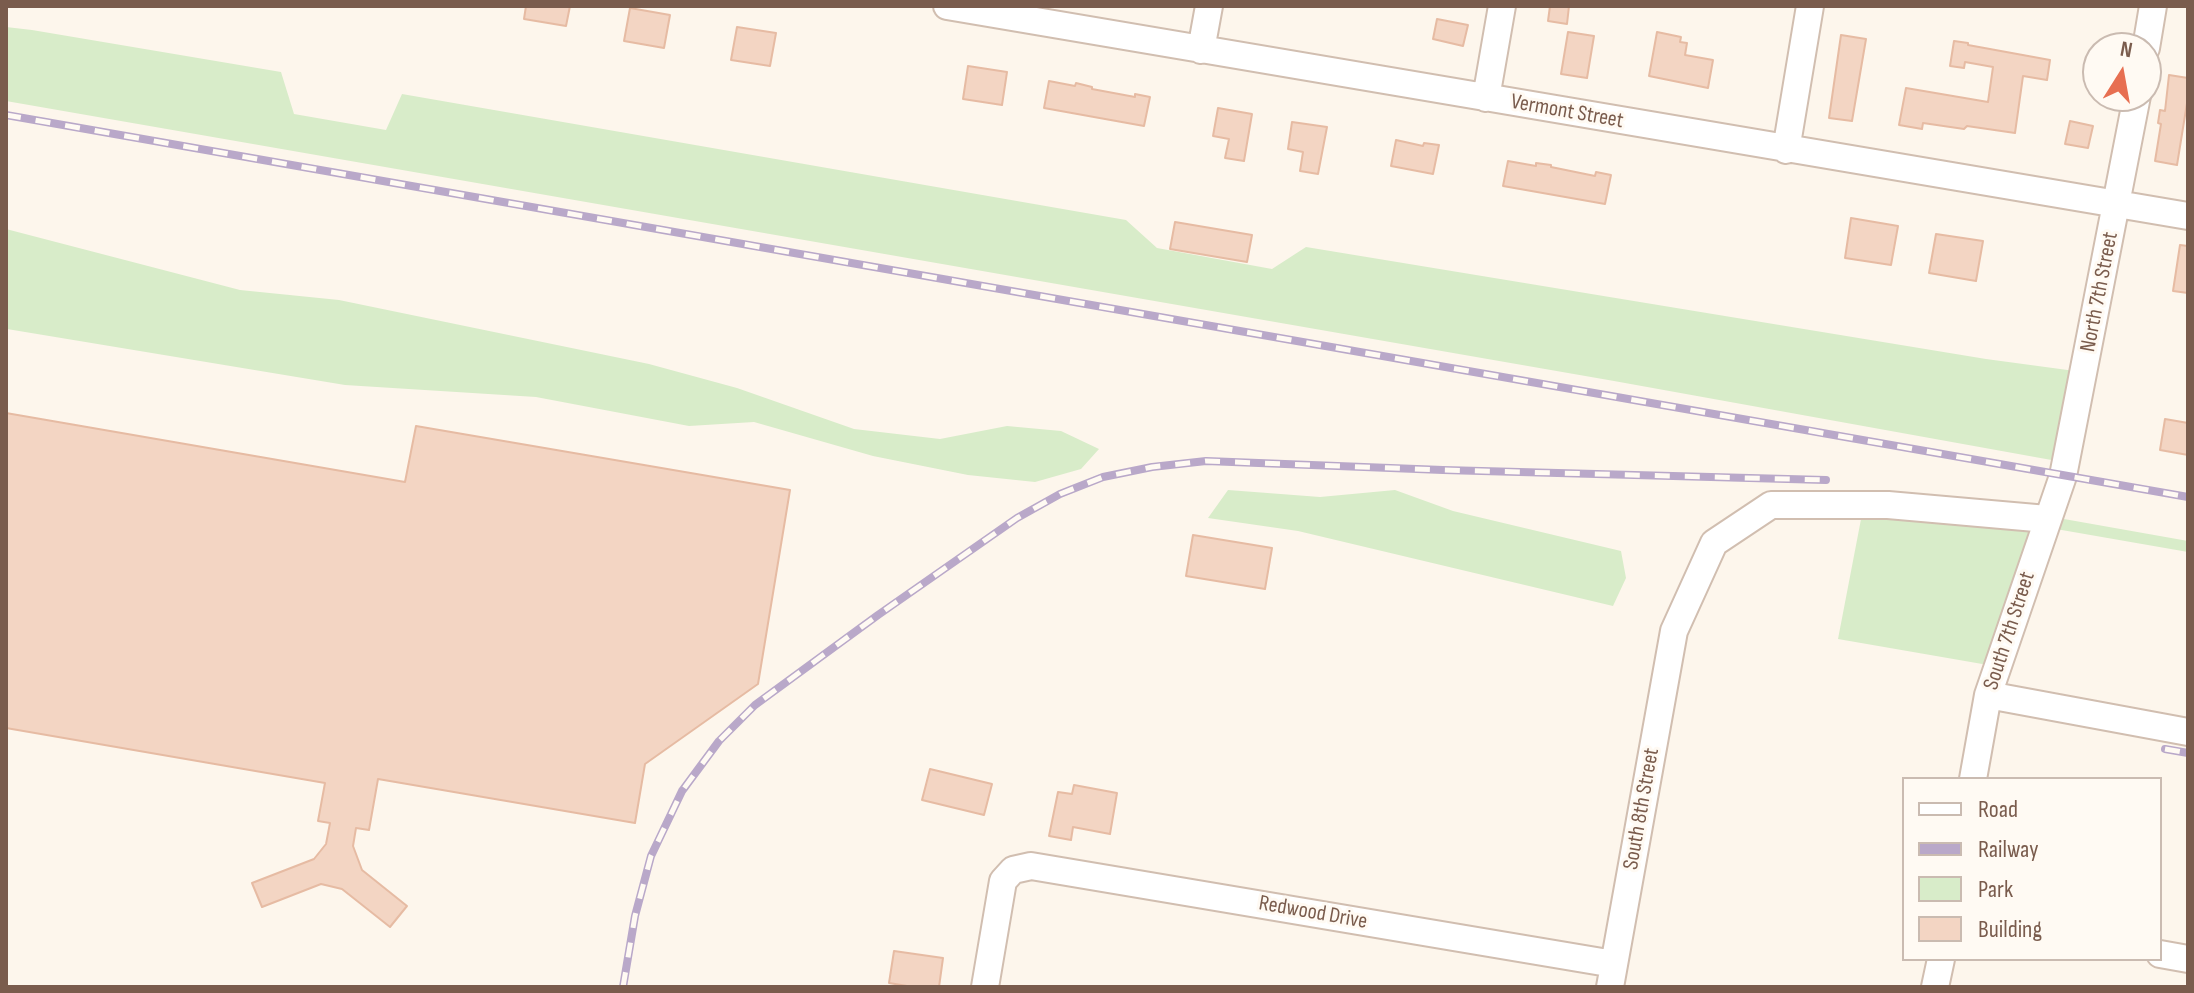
<!DOCTYPE html>
<style>
body{margin:0}
#map{position:relative;width:2194px;height:993px;overflow:hidden;background:#fdf6ec;font-family:"Sofia Sans Condensed",sans-serif}
canvas{display:block}
.frame{position:absolute;inset:0;border:8px solid #7a5c4d;pointer-events:none}
.legend{position:absolute;left:1902px;top:777px;width:260px;height:184px;box-sizing:border-box;background:#fffaf3;border:2px solid #cabbb1;margin:0;padding:10px 14px;list-style:none;font-size:24px;color:#7a5c4d}
.legend li{display:flex;align-items:center;gap:16px;height:40px}
.legend b{width:40px;border:2px solid #cabbb1}
.north{position:absolute;left:2082px;top:32px;width:80px;height:80px;box-sizing:border-box;background:#fffaf3;border:2px solid #cabbb1;border-radius:50%;rotate:11deg;font-size:22px;font-weight:700;line-height:32px;text-align:center;color:#7a5c4d}
.north::after{content:'';display:block;margin:auto;width:28px;height:36px;background:#e76f51;clip-path:polygon(50% 0,100% 100%,50% 72%,0 100%)}
</style>
<div id="map">
<canvas width="2194" height="993"></canvas>
<div class="frame"></div>
<ul class="legend">
<li><b style="height:10px;background:#fff"></b>Road</li>
<li><b style="height:10px;background:#b9a8c9"></b>Railway</li>
<li><b style="height:22px;background:#d8ecc9"></b>Park</li>
<li><b style="height:22px;background:#f3d5c3"></b>Building</li>
</ul>
<div class="north">N</div>
</div>
<script>
const g = document.querySelector('canvas').getContext('2d');
g.lineJoin = 'round';
function fill(path, color) {
  g.fillStyle = color;
  g.fill(path, 'evenodd');
}
function stroke(path, color, width, dash) {
  g.strokeStyle = color;
  g.lineWidth = width;
  g.lineCap = dash ? 'butt' : 'round';
  g.setLineDash(dash || []);
  g.stroke(path);
}
function drawText(font, color, halo, rows, align = 'center') {
  g.font = font + ' "Sofia Sans Condensed",sans-serif';
  g.lineWidth = 6;
  g.setLineDash([]);
  g.textBaseline = 'middle';
  g.strokeStyle = halo;
  g.fillStyle = color;
  for (const [text, x, y, turn = 0] of rows) {
    g.save();
    g.translate(x, y);
    g.rotate((+turn || 0) * Math.PI / 180);
    g.textAlign = isNaN(turn) ? turn : align;
    if (halo) g.strokeText(text, 0, 0);
    g.fillText(text, 0, 0);
    g.restore();
  }
}
const green = new Path2D(`
 M6 27 32 30 281 72 294 114 386 130 402 94 1126 220 1157 248 1272 269 1306 247 1986 359 2075 371 2057 461 1614 381 6 101Z
 M6 229 240 290 339 300 649 364 737 388 854 429 940 439 1007 426 1061 431 1099 449 1081 469 1035 482 968 475 873 456 754 422 689 426 536 397 345 385 7 329Z
 M1228 490 1320 497 1395 490 1453 511 1621 551 1626 578 1613 606 1298 531 1208 518Z
 M1862 514 1936 523 2025 527 2032 534 1988 665 1838 639Z
 M2064 519 2188 541V552L2056 529Z`);
const building = new Path2D(`
 M526 6H570L566 26 524 19Z
 M1550 6H1569L1567 24 1548 21Z
 M630 8 670 15 664 48 624 41Z
 M1437 19 1468 25 1463 46 1433 39Z
 M737 27 776 33 770 66 731 60Z
 M1568 32 1594 36 1587 78 1561 74Z
 M1657 32 1681 37 1680 42 1687 43 1685 55 1713 60 1708 88 1649 76Z
 M1841 35 1866 39 1852 121 1829 118Z
 M1954 41 1968 43V45L2050 60 2047 80 2023 76 2015 133 1967 126 1964 129 1923 123 1922 129 1899 125 1906 88 1988 102 1993 67 1965 62 1964 68 1950 66Z
 M968 66 1007 72 1002 105 963 99Z
 M2169 75 2188 78V97L2177 165 2155 161 2161 124 2158 123 2160 110 2165 111Z
 M1049 81 1075 86 1076 83 1092 87V89L1135 97V94L1150 97 1144 126 1044 108Z
 M1218 108 1252 114 1244 161 1225 158 1229 139 1213 136Z
 M2070 121 2093 126 2088 148 2065 144Z
 M1292 122 1327 127 1318 174 1300 171 1303 152 1288 149Z
 M1396 140 1423 146 1424 143 1439 145 1433 174 1391 166Z
 M1508 161 1536 166V163L1551 165V167L1595 176 1596 172 1611 175 1605 204 1503 186Z
 M1851 218 1898 226 1891 265 1845 258Z
 M1175 222 1252 235 1247 262 1170 249Z
 M1936 234 1983 241 1976 281 1929 273Z
 M2180 245 2188 246V293L2173 291Z
 M6 413 405 482 416 426 790 490 758 684 645 764 635 823 378 779 369 830 356 828 353 846 362 870 407 906 390 927 342 889 321 884 262 907 252 883 314 859 326 844 330 823 318 821 325 783 6 728Z
 M2165 419 2188 423V455L2160 450Z
 M1193 535 1272 548 1265 589 1186 576Z
 M930 769 992 784 984 815 922 800Z
 M1074 785 1117 793 1110 834 1073 827 1071 840 1049 836 1058 792 1072 794Z
 M894 951 943 958 939 987H913L889 983Z`);
const minor = new Path2D(`
 M947 6 2188 216
 M2146 48 2153 6
 M1201 50 1209 6
 M1486 98 1502 6
 M1786 150 1810 6
 M1988 695 2188 732
 M1973 779 1988 695 2063 476 2137 96
 M2160 954 2188 959
 M985 987 1003 881 1013 870 1031 866 1614 964
 M1610 987 1674 631 1714 543 1771 505H1888L2047 519
 M1935 987 1941 959`);
const rail = new Path2D(`
 M6 115 2188 497
 M2165 749 2188 753
 M623 987 635 916 651 856 682 791 719 741 755 705 878 615 1017 518 1060 494 1103 477 1152 467 1206 461 1443 470 1826 480`);
const streetNames = [
 ["Vermont Street",1567,112,10],
 ["North 7th Street",2100,292,-79],
 ["South 7th Street",2010,631,-72],
 ["South 8th Street",1642,809,-80],
 ["Redwood Drive",1313,913,10]
];
fill(green, '#d8ecc9');
fill(building, '#f3d5c3');
stroke(building, '#e6bba3', 2);
stroke(minor, '#d1beb0', 30);
stroke(minor, '#fff', 26);
stroke(rail, '#b9a8c9', 8);
stroke(rail, '#fffaf3', 5, [15]);
drawText('22px', '#7a5c4d', '#fffaf3', streetNames);
</script>
